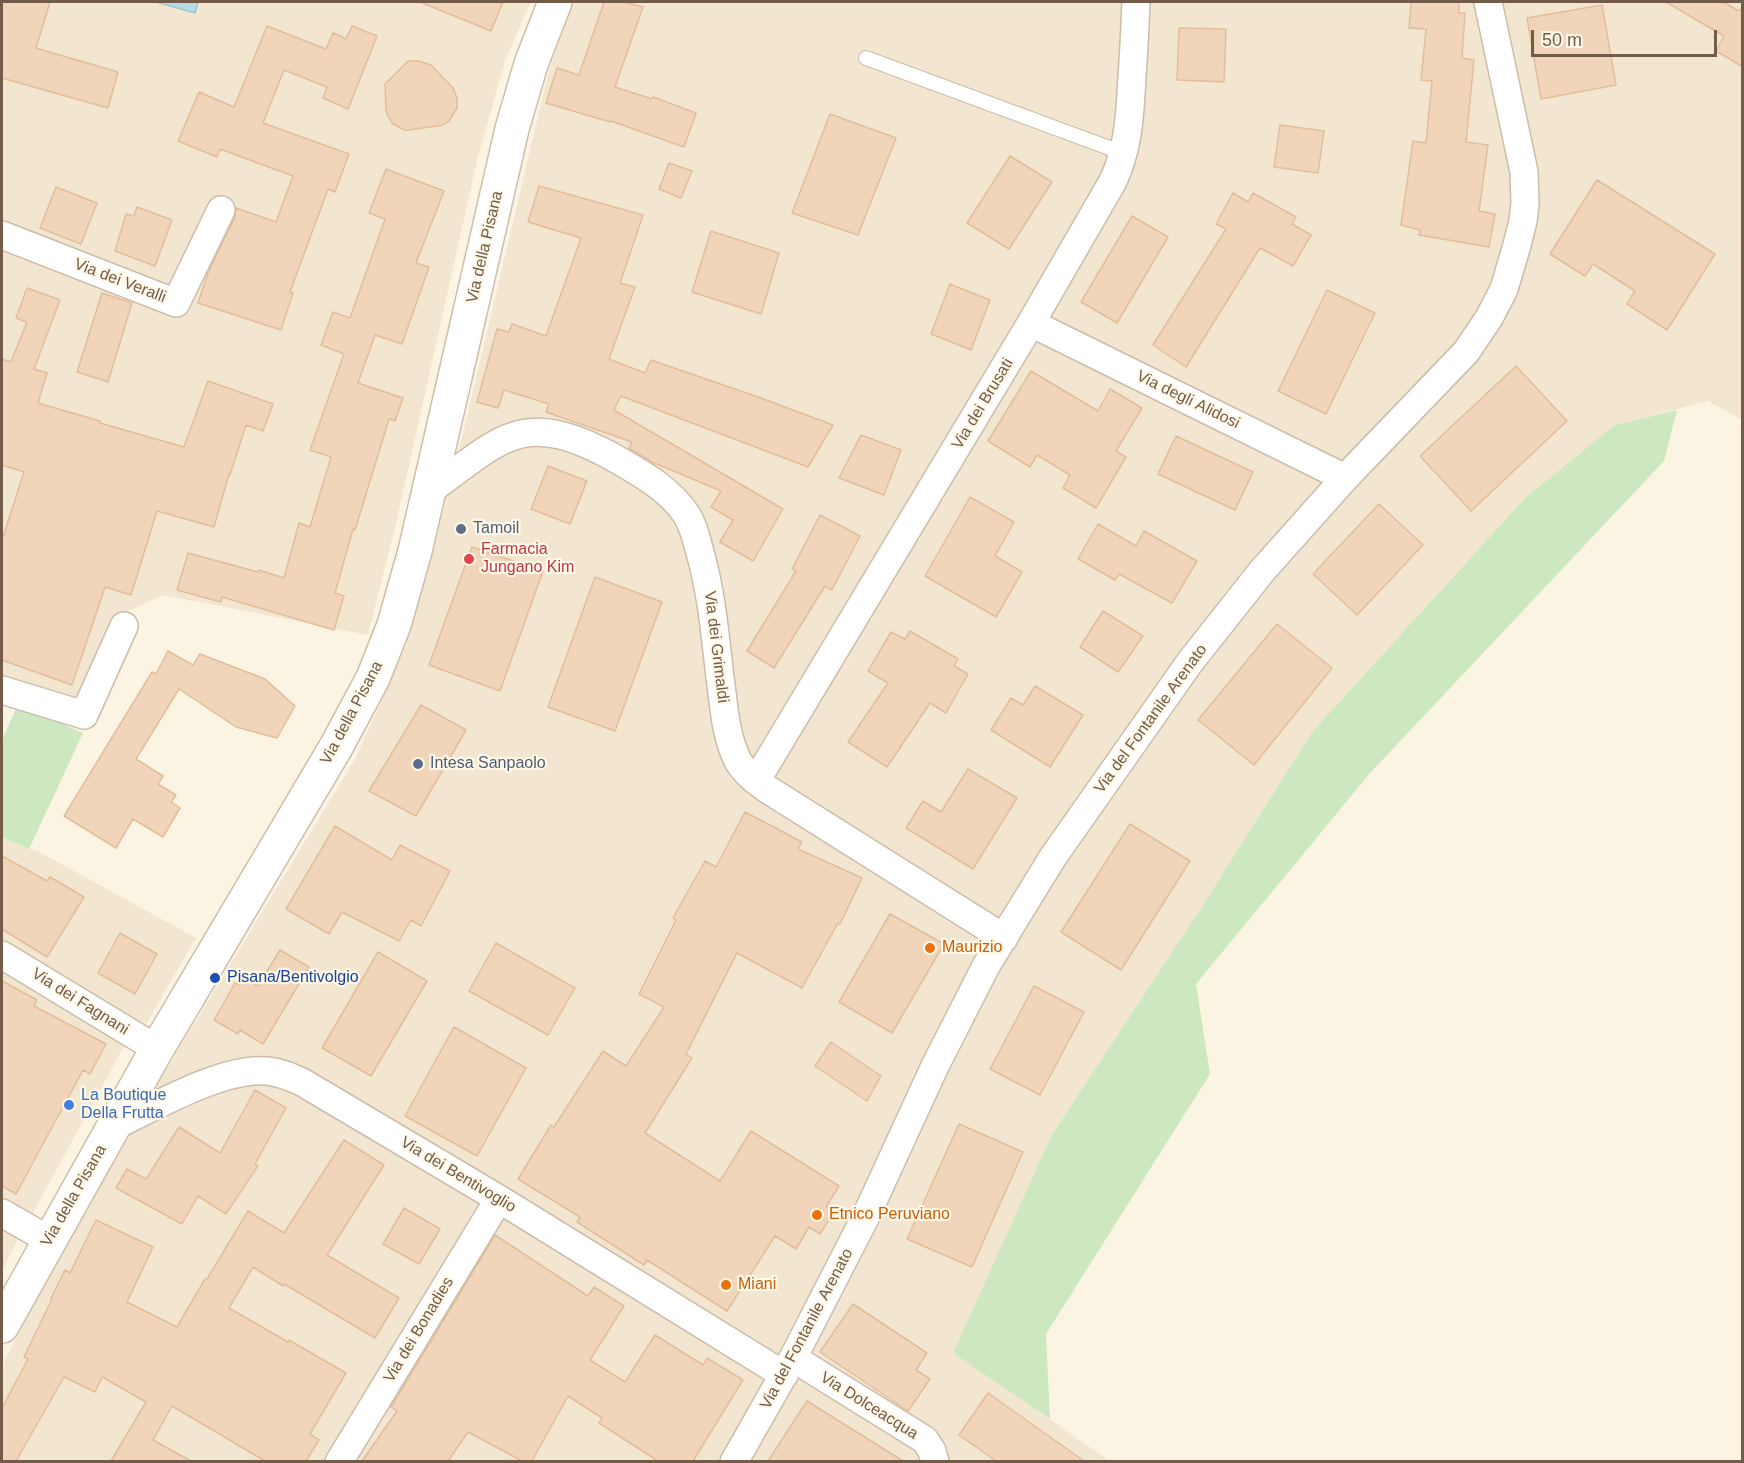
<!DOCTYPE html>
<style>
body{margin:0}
#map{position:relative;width:1744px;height:1463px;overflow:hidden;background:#fbf4e2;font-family:Arial,sans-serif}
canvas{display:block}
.frame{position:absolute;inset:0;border:3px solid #725c49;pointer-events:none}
.scale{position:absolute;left:1531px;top:30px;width:186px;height:27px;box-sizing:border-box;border:3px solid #725c49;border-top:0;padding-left:8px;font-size:18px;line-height:21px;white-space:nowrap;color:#725c49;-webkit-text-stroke:4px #fff8e8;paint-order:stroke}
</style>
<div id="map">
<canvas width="1744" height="1463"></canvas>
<div class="frame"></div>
<div class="scale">50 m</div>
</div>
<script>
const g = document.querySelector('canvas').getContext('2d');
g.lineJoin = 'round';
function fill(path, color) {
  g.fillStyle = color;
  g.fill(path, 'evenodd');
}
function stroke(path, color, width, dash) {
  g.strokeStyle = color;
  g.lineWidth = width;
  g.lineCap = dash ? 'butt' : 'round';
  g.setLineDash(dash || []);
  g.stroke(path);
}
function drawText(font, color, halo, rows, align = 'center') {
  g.font = font + ' Arial,sans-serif';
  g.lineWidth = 4.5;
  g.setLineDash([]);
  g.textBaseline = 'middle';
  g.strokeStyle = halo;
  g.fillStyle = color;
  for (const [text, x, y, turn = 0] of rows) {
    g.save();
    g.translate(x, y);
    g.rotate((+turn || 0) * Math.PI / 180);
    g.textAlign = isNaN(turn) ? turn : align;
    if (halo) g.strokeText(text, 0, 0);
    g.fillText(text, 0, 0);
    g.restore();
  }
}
const residential = new Path2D(`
 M2 2H531L506 58 478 157 397 519 368 635 163 595 120 615 81 701 11 682 2 709Z
 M573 2H1742V420L1708 401 1615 425 1526 497 1312 732 1201 908 1051 1136 954 1353 1107 1459 1104 1461 2 1462V1365L109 1164 355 759 406 646 465 425 549 70Z
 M2 837 29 849 36 850 196 938 146 1024 2 945Z
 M2 973 127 1041 30 1218 2 1201Z
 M2 1227 19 1237 2 1271Z`);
const green = new Path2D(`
 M1677 410 1664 461 1371 772 1196 984 1210 1074 1046 1334 1050 1419 953 1353 1051 1136 1201 908 1312 732 1526 497 1615 425Z
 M18 704 83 733 29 849 2 837V740Z`);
const water = new Path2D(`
 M156 2H198L195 13Z`);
const building = new Path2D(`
 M2 2H50L36 48 118 72 108 108 2 78Z
 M420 2H503L491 31Z
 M604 2H624L643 7 615 87 652 99 653 97 696 113 684 147 611 121 610 122 546 103 557 68 579 75Z
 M1411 2H1459V13H1465L1462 58 1474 60 1466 142 1488 145 1479 211 1495 214 1489 247 1419 235 1420 230 1401 225 1413 141 1426 143 1432 81 1421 80 1426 29 1409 28Z
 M1666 2H1723L1739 11 1743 6V67L1716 51 1724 36Z
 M1602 5 1616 85 1541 99 1527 18Z
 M267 26 326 49 333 33 346 39 352 26 377 36 348 109 323 98 327 87 284 70 263 123 349 154 335 192 328 189 290 292 293 293 281 330 198 303 208 273 235 217 236 208 276 222 293 176 220 149 217 157 178 141 199 92 234 107Z
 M1179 28 1226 29 1224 82 1177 80Z
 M408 61H419L431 65 453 88 457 98V108L449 121 443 125 409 130H404L392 123 388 116 386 110 385 84Z
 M830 114 896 138 858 235 792 213Z
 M1280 125 1324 131 1318 173 1274 167Z
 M1010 156 1052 182 1009 249 967 223Z
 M669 163 692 171 681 198 659 189Z
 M386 169 444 191 416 263 429 267 402 344 375 335 358 383 403 398 395 421 389 419 355 530 353 529 335 593 344 596 334 630 222 597 221 602 177 590 188 553 258 572 259 570 284 578 299 523 310 527 331 457 310 450 344 354 321 345 333 312 350 318 385 219 369 213Z
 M1597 180 1715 254 1667 330 1627 304 1635 291 1593 264 1585 276 1550 254Z
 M539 186 643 215 620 283 635 287 609 359 645 373 651 360 761 398 833 425 808 467 621 396 614 410 783 509 753 561 720 542 733 520 711 507 721 491 652 462 629 448 632 442 546 412 549 404 504 390 498 408 477 402 497 329 509 332 512 324 546 336 581 238 528 222Z
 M56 187 97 203 81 244 40 228Z
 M1233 193 1248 202 1253 193 1296 217 1292 224 1311 235 1293 266 1260 248 1186 367 1153 345 1226 229 1216 224Z
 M137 207 172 220 155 266 115 251 126 214 134 216Z
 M1132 216 1168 237 1117 323 1081 302Z
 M711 231 779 253 761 314 692 292Z
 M950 284 990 300 971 350 931 334Z
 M27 288 60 300 34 369 47 373 38 403 100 421V423L184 447 208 381 273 404 263 431 246 425 230 475 229 474 214 527 157 511 131 595 105 587 72 685 2 660V540L24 472 2 465V359L11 362 27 322 16 318Z
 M1327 290 1375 313 1326 414 1278 391Z
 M102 293 132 303 108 382 77 372Z
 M1516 366 1567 421 1471 511 1420 456Z
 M1031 371 1098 411 1110 389 1142 408 1116 451 1126 457 1096 508 1063 488 1070 475 1037 455 1030 467 988 441Z
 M861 435 901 450 884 495 839 478Z
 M1176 436 1253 472 1235 510 1158 474Z
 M548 466 587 481 570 524 531 509Z
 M970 497 1014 522 995 556 1022 572 996 617 925 576Z
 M1379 504 1423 545 1357 615 1313 574Z
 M820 515 860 536 832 590 825 586 774 668 747 651 796 571 792 569Z
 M1098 524 1136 546 1144 531 1197 561 1172 603 1119 574 1115 580 1078 559Z
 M472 547 543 571 500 691 429 665Z
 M595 577 662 602 615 731 548 707Z
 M1103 611 1143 636 1118 672 1080 647Z
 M1277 624 1332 668 1254 765 1198 720Z
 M910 631 958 659 954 666 968 674 946 713 930 703 887 767 848 742 888 683 868 671 891 632 905 639Z
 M168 651 193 665 200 654 265 679 295 706 277 738 236 727 179 689 136 759 163 776 158 784 176 795 171 802 180 808 163 837 133 819 116 848 64 816 152 672 156 674Z
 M1035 686 1083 715 1050 767 991 730 1011 698 1023 705Z
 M421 705 466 730 416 816 369 791Z
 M968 769 1017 798 973 869 906 828 923 801 941 812Z
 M745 812 802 842 798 849 862 878 840 924 838 923 802 988 737 953 686 1054 692 1058 645 1133 720 1181 751 1131 839 1186 826 1207 834 1212 820 1234 809 1227 796 1249 775 1236 727 1311 647 1260 644 1265 577 1222 580 1217 518 1179 551 1125 554 1127 603 1051 626 1066 664 1007 639 994 676 920 673 918 705 861 716 867Z
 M1130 824 1190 861 1121 970 1061 932Z
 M335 826 392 860 400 845 450 871 421 926 411 920 399 941 342 912 329 934 286 909Z
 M2 856 47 881 50 877 84 897 47 957 2 929Z
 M890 914 944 944 892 1033 839 1002Z
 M120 933 157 954 135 994 98 973Z
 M496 943 575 988 548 1035 469 991Z
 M280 950 309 967 263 1044 240 1030 238 1034 214 1020 235 983 239 985 243 977 258 986Z
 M378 952 427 981 371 1076 322 1048Z
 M2 981 37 1000 34 1006 106 1044 90 1074 83 1070 16 1194 2 1186Z
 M1034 986 1084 1012 1040 1095 990 1069Z
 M454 1027 526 1068 477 1156 405 1116Z
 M831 1042 881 1076 867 1101 815 1066Z
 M255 1090 286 1108 255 1164 258 1166 226 1214 198 1196 182 1224 116 1188 127 1169 146 1179 179 1127 220 1153Z
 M959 1124 1023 1152 972 1267 907 1239Z
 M344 1140 384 1165 327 1255 399 1298 375 1338 284 1284 283 1286 253 1267 229 1308 288 1342 289 1340 346 1373 310 1434 319 1440 306 1461H265L172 1406 153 1440 191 1461H111L146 1402 102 1377 95 1392 64 1377 16 1461H2V1408L28 1359 24 1357 52 1299 51 1298 65 1270 70 1273 96 1220 153 1247 127 1302 177 1327 205 1279H207L248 1211 284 1233Z
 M404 1208 440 1229 419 1264 383 1244Z
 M495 1235 588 1296 594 1287 624 1306 590 1360 625 1382 655 1335 703 1365 707 1358 743 1380 693 1461H658L599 1423 602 1418 568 1396 532 1461H522L468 1432 448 1461H362L397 1411 391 1407Z
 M853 1304 927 1353 916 1370 930 1379 908 1411 820 1352Z
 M988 1393 1084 1461H996L959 1435Z
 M807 1401 903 1461H768Z`);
const service = new Path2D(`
 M866 58 1123 153`);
const minor = new Path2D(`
 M2 235 176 303 221 210
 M1031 323 1345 478
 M429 491C502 439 521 408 611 456 637 471 669 488 686 514 694 526 697 542 701 556 712 596 715 636 720 677 724 706 725 735 738 761 745 773 756 781 767 789L1004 938
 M2 690 84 715 124 626
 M756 781 1031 323 1113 181C1129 147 1130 113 1132 76 1134 51 1135 26 1136 2
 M2 955 157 1049
 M114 1126C155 1107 222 1067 267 1071 280 1072 291 1077 302 1082L499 1199 784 1375
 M2 1213 49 1240
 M793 1358 925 1440 932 1451 935 1462
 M339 1462 499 1199
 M734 1462 793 1358 866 1216 935 1066 986 966 1053 857 1190 662 1262 571 1345 478 1466 352 1489 318 1504 289 1517 245 1523 221 1525 203 1524 172 1488 2`);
const secondary = new Path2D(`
 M2 1326 157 1049 336 747 373 678 394 625 415 551 512 129 531 64 555 2`);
const markers = [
 [461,529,6,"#5c6f8a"],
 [469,559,6,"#e0444e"],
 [418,764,6,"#5c6f8a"],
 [930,948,6,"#e8710a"],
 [215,978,6,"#1a4fb4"],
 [69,1105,6,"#3f7fe0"],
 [817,1215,6,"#e8710a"],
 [726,1285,6,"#e8710a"]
];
const streetNames = [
 ["Via della Pisana",485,247,-77],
 ["Via dei Veralli",120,281,21],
 ["Via degli Alidosi",1188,400,26],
 ["Via dei Brusati",983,404,-59],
 ["Via dei Grimaldi",716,647,83],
 ["Via della Pisana",352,713,-62],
 ["Via del Fontanile Arenato",1151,719,-54],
 ["Via dei Fagnani",80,1002,32],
 ["Via dei Bentivoglio",458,1175,31],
 ["Via della Pisana",74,1196,-60],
 ["Via del Fontanile Arenato",807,1329,-62],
 ["Via dei Bonadies",419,1330,-59],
 ["Via Dolceacqua",869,1406,32]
];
const serviceNames = [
 ["Tamoil",473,529],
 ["Intesa Sanpaolo",430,764]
];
const healthNames = [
 ["Farmacia",481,550],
 ["Jungano Kim",481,568]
];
const foodNames = [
 ["Maurizio",942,948],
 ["Etnico Peruviano",829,1215],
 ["Miani",738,1285]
];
const transitNames = [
 ["Pisana/Bentivolgio",227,978]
];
const shopNames = [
 ["La Boutique",81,1096],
 ["Della Frutta",81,1114]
];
fill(residential, '#f3e6d1');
fill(green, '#cde8c1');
fill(water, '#b7dae4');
stroke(water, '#9ec8d6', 1.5);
fill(building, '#f0d5ba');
stroke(building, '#e2bd9b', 1.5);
stroke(service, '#ccbca9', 16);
stroke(minor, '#ccbca9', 30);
stroke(secondary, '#cfbda7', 36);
stroke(service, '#fff', 14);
stroke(minor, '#fff', 27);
stroke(secondary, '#fff', 33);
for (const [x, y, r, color] of markers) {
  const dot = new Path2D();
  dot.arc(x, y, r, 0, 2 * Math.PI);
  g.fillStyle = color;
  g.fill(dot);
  stroke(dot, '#fff8e8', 2);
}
drawText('16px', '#725c49', '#fff8e8', streetNames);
drawText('16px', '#4e5e75', '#fff8e8', serviceNames, 'left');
drawText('16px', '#be3a42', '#fff8e8', healthNames, 'left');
drawText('16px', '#c56008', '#fff8e8', foodNames, 'left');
drawText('16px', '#164399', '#fff8e8', transitNames, 'left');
drawText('16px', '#366cbe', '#fff8e8', shopNames, 'left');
</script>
